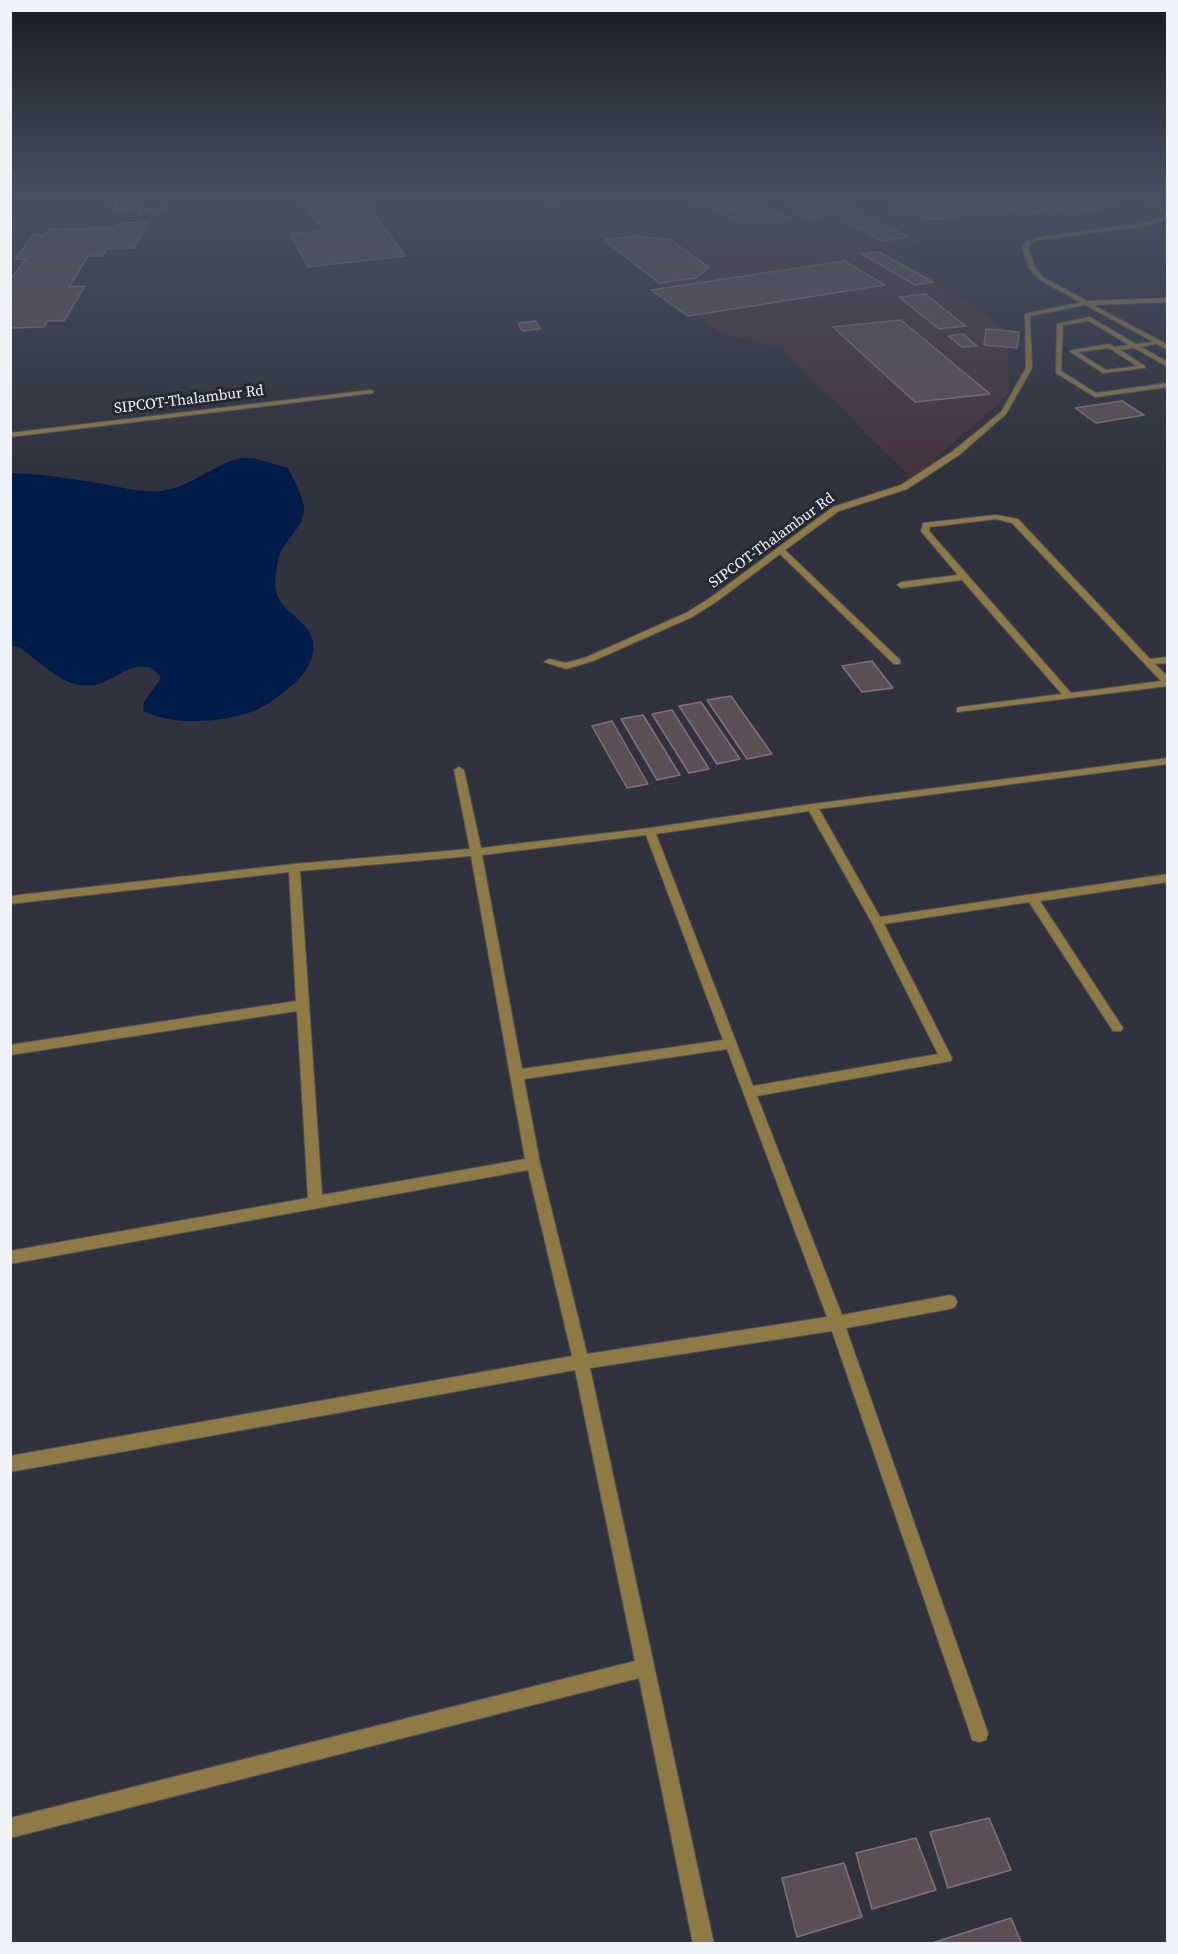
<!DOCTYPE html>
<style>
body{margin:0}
#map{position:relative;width:1178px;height:1954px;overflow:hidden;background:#30333d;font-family:"Source Serif 4",serif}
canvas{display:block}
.frame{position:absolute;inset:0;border:12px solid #f0f2f9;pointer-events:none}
</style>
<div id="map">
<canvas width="1178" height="1954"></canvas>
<div class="frame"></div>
</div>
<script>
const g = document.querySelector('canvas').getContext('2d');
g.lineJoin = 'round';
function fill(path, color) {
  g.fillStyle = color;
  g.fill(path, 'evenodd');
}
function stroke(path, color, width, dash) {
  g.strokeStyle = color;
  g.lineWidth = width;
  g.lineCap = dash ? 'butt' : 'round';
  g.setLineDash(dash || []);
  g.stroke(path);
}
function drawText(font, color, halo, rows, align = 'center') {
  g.font = font + ' "Source Serif 4",serif';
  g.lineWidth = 6;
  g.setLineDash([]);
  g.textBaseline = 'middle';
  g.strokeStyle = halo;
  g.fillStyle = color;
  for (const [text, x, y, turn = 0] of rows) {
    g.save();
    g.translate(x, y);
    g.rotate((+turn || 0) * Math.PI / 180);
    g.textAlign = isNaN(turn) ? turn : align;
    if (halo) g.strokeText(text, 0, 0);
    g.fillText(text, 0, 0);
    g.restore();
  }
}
const commercial = new Path2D(`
 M540 197H1167L1168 213 1147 209 934 229 931 240 895 249 1007 331 1009 394 912 479 782 349 718 332 599 236Z`);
const water = new Path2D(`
 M241 458H253L288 468C293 479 300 490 303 502 309 523 287 537 280 554 277 562 274 582 276 591 280 612 309 620 313 641 316 661 303 677 289 688 278 697 265 707 251 712 218 723 175 726 143 711L144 702 161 678C145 652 118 677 99 684 92 686 82 686 75 684 60 681 34 658 20 648L11 645V473C40 474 68 478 97 483 118 486 139 493 161 491 191 487 212 465 241 458Z`);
const building = new Path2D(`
 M105 197H128L130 201 109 204Z
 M300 197H362L405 256 308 267 290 234 324 231Z
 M705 197H746L791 219 762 224 754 220 738 223 728 218 742 216 733 211 718 213 710 209 724 207 714 202 700 204 691 199Z
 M781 197H844L850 200 834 203 843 204 909 237 883 241 834 215 824 213 820 214 825 216 808 219 797 213 809 212Z
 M1009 197H1104L1120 207 1032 214 1029 211 1012 212 994 200 1010 199Z
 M981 198 1004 214 923 219 918 215 899 216 887 206 906 205 903 202Z
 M131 204 133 210 115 212 114 206Z
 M166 206 165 210 145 211 146 207Z
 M148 222 134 248 107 249 103 256H88L69 287 85 286 64 321H47L44 327 10 328V280L26 259H15L33 235H45L49 229 116 228 119 223Z
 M635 236 671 240 709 267 696 278 659 283 604 240Z
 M879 252 933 282 915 285 862 254Z
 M844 261 885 285 688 316 651 290Z
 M925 294 966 326 939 329 899 297Z
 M901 320 990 394 915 402 833 327Z
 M536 321 540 329 522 331 518 323Z
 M986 329 1019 332 1017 348 984 345Z
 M963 334 977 346 962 347 948 336Z
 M1122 401 1144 415 1096 423 1075 408Z
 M872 661 893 688 862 692 842 666Z
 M731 696 772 754 747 759 707 700Z
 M701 702 740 759 717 764 679 706Z
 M672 710 709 769 689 773 652 714Z
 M643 715 680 775 657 780 621 719Z
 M612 721 648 784 627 788 592 726Z
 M989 1818 1011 1870 948 1888 930 1832Z
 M916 1838 936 1890 872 1909 856 1853Z
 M844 1863 862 1917 797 1937 782 1878Z
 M1011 1918 1022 1944H929Z`);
const minor = new Path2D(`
 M131 197H136L144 214H140Z
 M1088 301 1090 304 1030 316 1032 368 1006 414 959 455 907 489 839 511 785 550 900 660V664H894L780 554 716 602 692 617 593 661 566 669 544 662 549 659 566 663 587 657 686 613 710 598 833 507 901 485 953 451 1001 412 1026 368 1025 314Z
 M1090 317 1136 344 1160 341V343L1141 347 1168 362V367L1134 348 1120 350 1145 366V368L1103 373 1069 351 1109 344 1115 347 1129 345 1089 321 1063 325 1061 371 1096 393 1168 383V387L1095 397 1056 373 1057 324ZM1108 348 1112 350 1137 366 1106 370 1078 352Z
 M371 390 373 391V393L10 437V433Z
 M996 515 1018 519 1150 659 1168 657V663L1155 664 1168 677V686L957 712V708L960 707 1062 694 962 580 901 588 897 585 901 582 958 575 921 531 923 523ZM996 519 1012 523 1161 681 1071 693 929 531 930 527Z
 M1168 758V764L819 809 880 917 1168 874V882L1040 901 1121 1025 1123 1028 1121 1031H1113L1029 902 884 924 952 1058 951 1061 757 1096 842 1315 950 1295 955 1297 957 1302 955 1307 950 1309 846 1328 988 1733 986 1740 979 1742 972 1740 970 1733 832 1331 590 1368 714 1944H693L639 1678 10 1838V1818L635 1661 575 1370 10 1472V1456L572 1356 528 1170 10 1264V1251L308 1198 297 1011 10 1055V1045L296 1001 289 872 10 904V896L294 864 470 849 454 770 459 767 464 770 481 848 650 828 812 804ZM809 811 871 921 938 1054 753 1086 656 834ZM646 835 723 1040 522 1069 482 855ZM471 856 525 1159 322 1195 300 871ZM727 1049 827 1317 587 1354 540 1163 524 1079Z`);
const tertiary = new Path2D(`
 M1139 197C1151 197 1159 205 1168 213V219L1146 226 1040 240 1031 243 1028 247 1035 268 1044 278 1087 301 1168 298V302L1093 305 1168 345V350L1040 280 1029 268 1022 247 1027 241 1039 237 1145 223 1163 217 1164 214 1155 206Z`);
const farStreetnames = [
 ["SIPCOT-Thalambur Rd",189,400,-7],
 ["SIPCOT-Thalambur Rd",772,541,-36]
];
fill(commercial, '#463540');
fill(water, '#001c48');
fill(building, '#5b4f55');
stroke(building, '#807279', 1.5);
stroke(minor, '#4f525b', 2);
stroke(tertiary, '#4f525b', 2);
fill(minor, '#8d7a44');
fill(tertiary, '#8d7a44');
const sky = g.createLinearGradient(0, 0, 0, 471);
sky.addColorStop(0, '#1a1c22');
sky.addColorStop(0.42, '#485062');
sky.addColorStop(1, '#48506200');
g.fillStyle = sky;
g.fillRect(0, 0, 1178, 471);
drawText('15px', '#f0f2f9', '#262933', farStreetnames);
</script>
